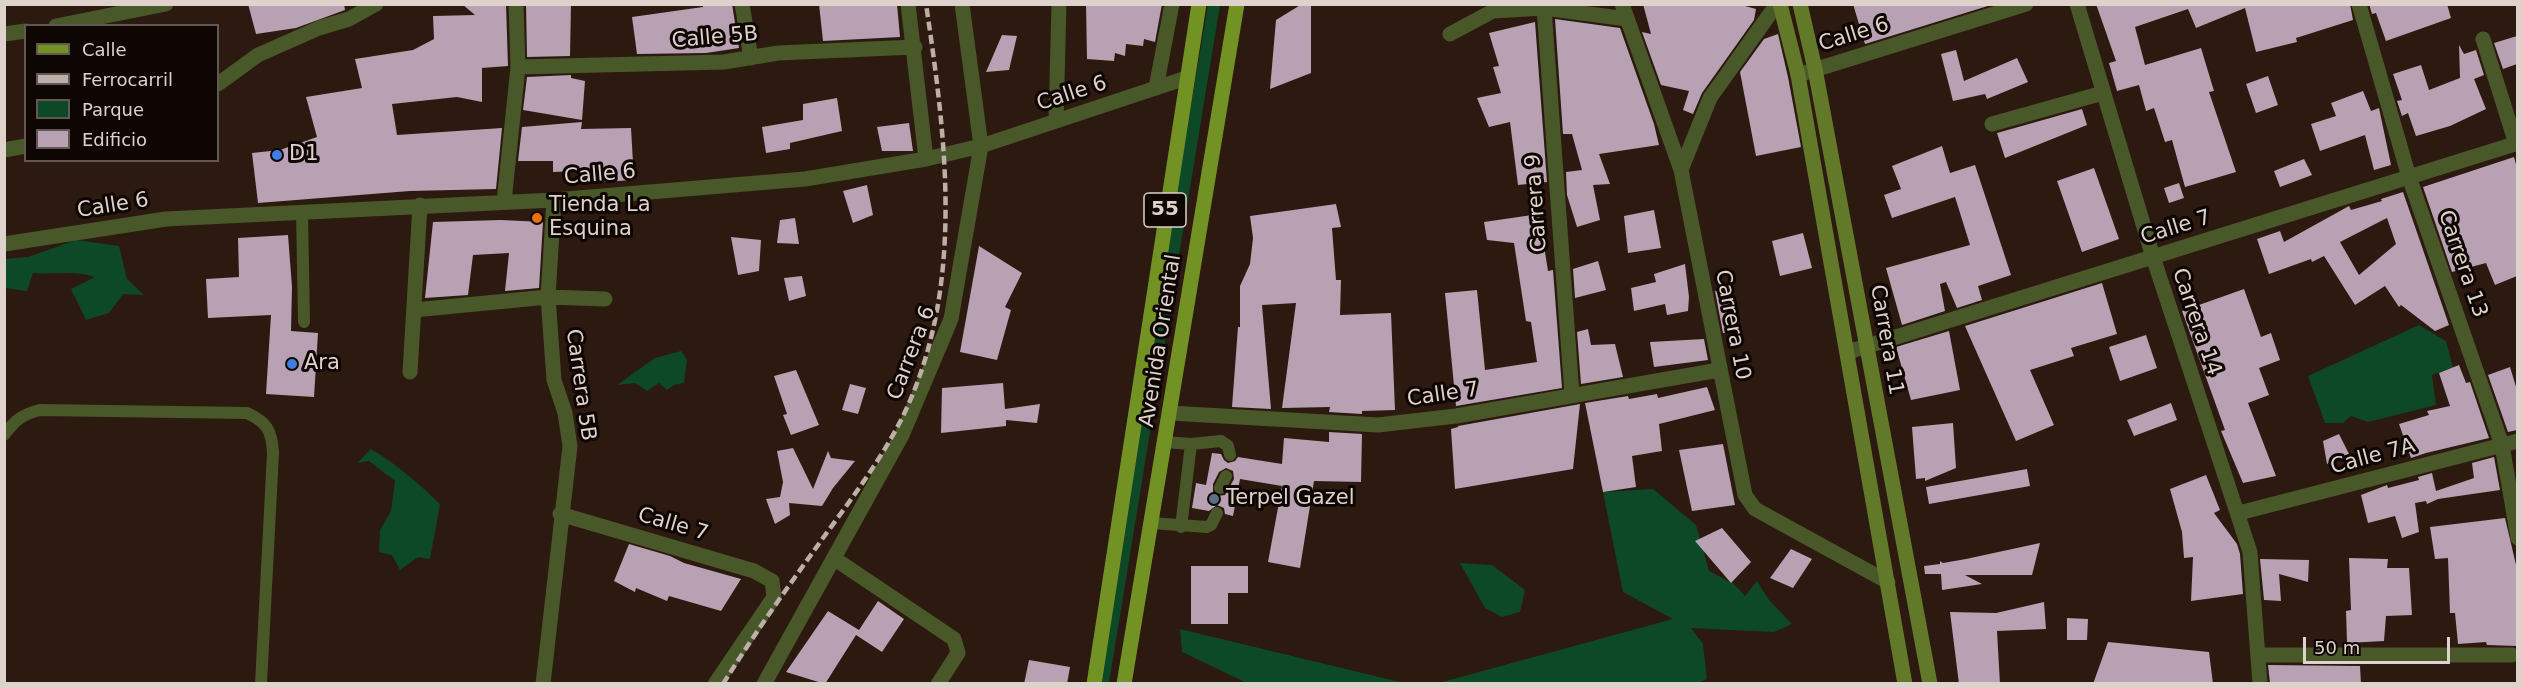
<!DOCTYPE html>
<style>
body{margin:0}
#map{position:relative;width:2522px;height:688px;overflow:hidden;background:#2c190f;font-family:"DejaVu Sans",sans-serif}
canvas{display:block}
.frame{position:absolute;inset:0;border:6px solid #dfd1cb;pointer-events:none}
.legend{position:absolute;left:24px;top:24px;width:195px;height:138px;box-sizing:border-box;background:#0e0603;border:2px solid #625753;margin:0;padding:8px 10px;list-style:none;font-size:18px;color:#dfd1cb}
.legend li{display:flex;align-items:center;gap:12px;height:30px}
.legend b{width:30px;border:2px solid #625753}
.scale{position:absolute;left:2303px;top:637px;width:147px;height:27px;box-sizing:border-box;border:3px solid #dfd1cb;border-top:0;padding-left:8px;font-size:18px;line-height:21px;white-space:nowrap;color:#dfd1cb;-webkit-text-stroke:4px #0e0603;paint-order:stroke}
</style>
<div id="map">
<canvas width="2522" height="688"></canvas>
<div class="frame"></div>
<ul class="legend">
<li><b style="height:8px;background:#739224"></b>Calle</li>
<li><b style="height:8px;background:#bdaea8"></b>Ferrocarril</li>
<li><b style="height:16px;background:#0d4827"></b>Parque</li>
<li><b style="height:16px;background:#b7a1b2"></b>Edificio</li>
</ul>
<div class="scale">50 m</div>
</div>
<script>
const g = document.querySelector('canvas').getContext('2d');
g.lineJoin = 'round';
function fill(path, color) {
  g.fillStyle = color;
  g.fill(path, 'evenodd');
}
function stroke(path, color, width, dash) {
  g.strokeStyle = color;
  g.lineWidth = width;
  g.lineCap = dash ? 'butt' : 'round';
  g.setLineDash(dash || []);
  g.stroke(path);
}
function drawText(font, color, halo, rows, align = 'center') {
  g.font = font + ' "DejaVu Sans",sans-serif';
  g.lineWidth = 6;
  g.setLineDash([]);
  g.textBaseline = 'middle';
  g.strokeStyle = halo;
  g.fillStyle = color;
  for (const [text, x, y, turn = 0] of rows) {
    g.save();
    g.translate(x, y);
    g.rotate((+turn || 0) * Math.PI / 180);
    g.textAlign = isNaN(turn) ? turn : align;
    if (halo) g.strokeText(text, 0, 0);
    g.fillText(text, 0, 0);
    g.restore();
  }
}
const green = new Path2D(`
 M1208 5H1220L1109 683 1093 684Z
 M76 240 119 246 127 279 144 295 123 294 109 313 86 320 71 289 95 277C73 270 56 275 33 273L27 291 5 288 4 259 28 257Z
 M2419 325 2446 341 2453 368 2432 375 2436 405 2368 422 2351 416 2343 423H2325L2308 376Z
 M681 351 687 360 684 383 674 385 667 390 659 383 647 391 635 383 617 385 655 358Z
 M371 449C398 465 418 483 440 504L430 559 418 557 400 570 392 555 379 552 380 530 391 511 395 481 369 461 357 463Z
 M1653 489 1696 525 1709 571 1734 584 1745 596 1757 581 1769 600 1792 624 1774 632 1691 628 1703 644 1707 679 1698 683 1435 684 1673 619 1623 592 1603 492Z
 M1460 563 1492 565 1525 590 1520 612 1502 617 1485 608Z
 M1180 629 1404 683H1247L1182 652Z`);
const building = new Path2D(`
 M248 4H344L345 10 296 28 256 34Z
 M462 4H506L508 66 482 68V102L457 97 392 104 397 135 502 128 496 189 410 191 258 203 252 153 280 150 317 137 306 97 362 88 355 59 413 50 434 39 433 16 475 15Z
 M526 4H571L570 56 527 57Z
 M703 4H732L739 48 706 53 637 54 632 17 703 7Z
 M819 4H897L900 37 823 41Z
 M1086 4H1162L1155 42 1144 39 1143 46 1126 44 1125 56 1115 53 1114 61 1087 59Z
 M1302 4H1311V73L1270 89 1276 20Z
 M1643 4H1738L1756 9 1754 20 1702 93 1693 114 1683 110 1689 91 1661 85 1642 32 1651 34Z
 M1853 4H1991V5L1865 44Z
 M2096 4H2350L2353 20 2296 38 2297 42 2256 52 2245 8 2196 28 2188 9 2135 27 2145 65 2201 48 2214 91 2209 92 2236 172 2185 187 2172 140 2165 142 2154 108 2146 111 2139 85 2117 91 2109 63 2116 61Z
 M2369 4H2447L2451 18 2386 41 2376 13 2372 14Z
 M1555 19 1620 28 1654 124 1659 145 1599 154 1610 184 1593 185 1600 220 1577 227 1567 195 1566 172 1582 170 1572 134H1563Z
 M1535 22 1547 182 1518 185 1510 122 1489 127 1477 98 1501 93 1493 67 1499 66 1489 33Z
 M1778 34 1788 77 1801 147 1756 156 1740 72 1764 39Z
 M1002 35 1017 36 1009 70 986 72Z
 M2517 36V64L2503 69 2494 43Z
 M2459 45 2464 54 2476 50 2484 75 2474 79 2486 109 2450 126 2416 136 2408 113 2402 116 2397 101 2402 100 2393 74 2421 65 2429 90 2460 78Z
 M1956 50 1964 81 2017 58 2028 82 1987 99 1985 94 1953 101 1941 54Z
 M571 75V78L585 81 582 120 523 110 527 77Z
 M2268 76 2278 105 2256 113 2246 84Z
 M2363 91 2371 111 2379 108 2391 165 2374 170 2365 135 2320 151 2311 124 2336 116 2331 103Z
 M837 98 842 131 790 143V149L766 153 762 127 803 120V104Z
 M2082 109 2087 125 2005 158 1997 133Z
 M582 122 581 129 631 128 634 180 600 182 599 170 553 172V161H518L522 127Z
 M909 123 913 151H882L877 127Z
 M1942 146 1950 173 1975 165 2011 275 1978 286 1982 300 1957 308 1946 282 1940 284 1945 311 1902 325 1886 268 1970 245 1955 197 1892 218 1884 195 1901 189 1892 166Z
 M2514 157 2517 168V276L2495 285 2486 263 2452 272 2423 187Z
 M2304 159 2312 175 2280 187 2274 171Z
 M2094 168 2119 239 2082 252 2057 181Z
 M2179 183 2184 198 2169 203 2164 188Z
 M867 185 873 215 853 223 843 191Z
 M2403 192 2449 325 2435 331 2401 305 2399 307 2385 286 2355 305 2324 256 2312 262 2311 259 2269 274 2257 239 2280 231 2284 242 2349 206 2351 210 2382 201 2381 199ZM2387 218 2396 244 2359 275 2340 242Z
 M1336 204 1341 227 1332 228 1336 280H1341L1340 315 1391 313 1395 410 1362 411V414L1329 412 1330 407 1282 408 1296 303 1262 305 1271 409 1232 407 1238 327H1240V286L1250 264 1253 238 1250 216Z
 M1654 210 1661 248 1628 253 1624 216Z
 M1539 214 1548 271 1553 270 1562 388 1456 406 1445 293 1477 290 1485 370 1537 362 1531 322 1526 321 1514 243 1487 240 1484 222Z
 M795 218 799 244 777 243 780 220Z
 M501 220 543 222 539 288 505 291 509 253 473 255 468 295 425 298 433 222Z
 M1803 233 1812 268 1780 276 1772 241Z
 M288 235 292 287 291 331 318 333 314 397 266 394 271 315 208 318 206 279 239 277 238 238Z
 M731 237 761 240 759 271 738 275Z
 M979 246 1022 273 1005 307 1011 310 997 360 960 352Z
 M1598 261 1606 290 1575 298 1573 269Z
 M1685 264 1689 297 1688 311 1667 315 1665 304 1634 311 1631 288 1656 282 1654 274Z
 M802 276 806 296 789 301 784 278Z
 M2102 283 2117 334 2071 348 2074 356 2030 370 2054 425 2016 441 1965 326Z
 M1731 289 1737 331 1723 333 1715 291Z
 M2244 289 2261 337 2271 333 2280 360 2259 368 2269 395 2248 403 2276 476 2243 483 2221 431 2225 430 2182 311Z
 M1588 329 1591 345 1615 344 1623 377 1581 384 1577 332Z
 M1949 331 1960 390 1911 400 1896 347Z
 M2146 335 2157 368 2120 381 2109 347Z
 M1704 339 1708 360 1654 367 1650 342Z
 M2459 365 2466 383 2470 382 2489 438 2426 453 2411 458 2399 424 2429 415 2427 411 2450 406 2439 373Z
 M2510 367 2517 390V430L2508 432 2488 375Z
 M796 370 819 425 791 435 783 415 787 414 774 376Z
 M1003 383 1005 409 1040 404 1037 423 1006 420V426L941 433 942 388Z
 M850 384 866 388 858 414 842 410Z
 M1707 387 1715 410 1659 424 1662 451 1632 456 1636 487 1603 492 1585 403 1628 396 1629 399 1657 394 1658 398Z
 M2171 403 2177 420 2134 436 2127 420Z
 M1580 404 1573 469 1455 489 1451 429 1458 427V426Z
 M1953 423 1956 468 1925 481V478L1916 479 1912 427Z
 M1329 432 1362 434 1361 482 1314 481 1300 568 1268 562 1282 486 1240 479 1233 516 1225 514 1224 508 1217 505 1209 511 1192 508 1196 483 1206 485 1212 453 1221 454 1224 460 1228 463 1235 461 1238 457 1282 464 1284 438 1329 442ZM1226 468 1233 471 1234 479 1225 495 1217 496 1213 492V484L1219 472Z
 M2339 434 2349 454 2327 464 2323 441Z
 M1723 444 1735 505 1692 511 1679 450Z
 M793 448 813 489 828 451 831 458 855 461 833 488 822 506 789 503 790 515 775 524 766 499 780 497 783 482 777 451Z
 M2494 457 2500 490 2438 499 2427 504 2426 501 2415 503 2419 532 2402 538 2395 516 2368 523 2361 495 2387 485 2388 488 2419 480 2418 477 2432 473 2436 491 2474 478 2472 463Z
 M2027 469 2030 486 1929 504 1926 487Z
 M2206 475 2220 510 2214 513 2237 544 2240 554 2243 594 2191 601 2193 557 2184 558 2182 532 2170 489Z
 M2505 518 2517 569V646L2487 645 2486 642 2458 644 2455 613H2450L2448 558 2435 559 2430 527Z
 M1722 528 1751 562 1731 583 1695 541Z
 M2040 543 2032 575H1965L1982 584 1942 590 1941 574H1925L1924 566 1940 564V561L1943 563 1966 559Z
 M629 544 670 556 684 563 741 579 721 611 669 596 667 601 636 588 635 592 614 581Z
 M1791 549 1812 559 1793 588 1770 578Z
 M2349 558 2388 559 2387 568H2409L2412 615 2386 616 2384 641 2347 643 2346 611 2351 610Z
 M2260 559 2309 560 2308 582 2279 574 2281 601 2264 600Z
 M1191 566H1248V593H1228V624H1191Z
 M878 601 904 619 882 652 856 635 825 684 786 672 828 611 859 630Z
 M2044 602 2046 629 1997 631 2000 684H1959L1950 612 1996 613Z
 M2067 618 2088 619 2087 640H2067Z
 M2108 642 2209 652 2213 684H2093Z
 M1029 660 1070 667 1067 684H1024Z
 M2268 665 2360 666 2361 684 2270 683Z`);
const service = new Path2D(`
 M302 212 304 322
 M4 435C15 420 23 414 40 410L247 413C267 422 272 431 273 453L261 684
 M1165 442 1191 444 1221 441 1228 446 1230 455
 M1220 488 1226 476
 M1151 523 1207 527 1211 525 1217 513
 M1181 527 1191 444`);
const minor = new Path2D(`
 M742 4 751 58
 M908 4 926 159
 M1622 4 1681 170 1745 495 1755 509 1888 582
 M2077 4 2153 257 2250 552 2260 684
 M2359 4 2409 177 2502 445 2518 538
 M1544 8 1572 395
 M56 26 166 4
 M4 34 26 31
 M1450 34 1493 11 1544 8 1627 19
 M2483 39 2516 144
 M518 67 724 62 778 53 915 47
 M1798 75 2026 4
 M218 84 258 55 319 28 349 19 376 4
 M1156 88 1172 4
 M1056 121 1059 4
 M1992 124 2103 93
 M4 150 26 146
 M1681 170 1710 98 1777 4
 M504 202 518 67 516 4
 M4 244 166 219 554 200 805 179 926 159 981 146 1186 78
 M414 310 548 297 605 299
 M1848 352 2518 143
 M410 372 420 205
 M1170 413 1378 425 1456 416 1719 370
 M2239 513 2518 441
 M560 514 754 571 772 581 774 597 715 684
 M835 559 954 639 958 653 938 684
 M2259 655H2512
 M543 684 570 446 565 413 554 380 548 297 554 200
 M764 684 902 435 951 319 981 146 962 4`);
const secondary = new Path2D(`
 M1780 4 1798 75 1905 684
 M1800 4 1815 69 1930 684`);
const primary = new Path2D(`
 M1094 684 1199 4
 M1124 684 1237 4`);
const rail = new Path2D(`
 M723 684C751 639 782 595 813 552 849 501 891 450 914 391 963 268 945 132 926 4`);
const markers = [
 [277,155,6,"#3f7fe0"],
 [537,218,6,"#e8710a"],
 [292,364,6,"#3f7fe0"],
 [1214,499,6,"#5c6f8a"]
];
const shields = [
 [1165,210,42]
];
const shieldNames = [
 ["55",1165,210]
];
const streetNames = [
 ["Calle 6",1854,35,-17],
 ["Calle 5B",715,38,-5],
 ["Calle 6",1072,94,-18],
 ["Calle 6",600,175,-5],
 ["Carrera 9",1537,203,-94],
 ["Calle 6",113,206,-9],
 ["Calle 7",2176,228,-17],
 ["Carrera 13",2462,264,71],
 ["Carrera 14",2196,322,71],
 ["Carrera 10",1732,325,79],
 ["Carrera 11",1886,340,80],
 ["Avenida Oriental",1161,341,-81],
 ["Carrera 6",912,353,-69],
 ["Carrera 5B",580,385,82],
 ["Calle 7",1443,395,-8],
 ["Calle 7A",2373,457,-15],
 ["Calle 7",673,525,16]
];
const poiNames = [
 ["D1",289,155],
 ["Tienda La",549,206],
 ["Esquina",549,230],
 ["Ara",304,364],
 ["Terpel Gazel",1226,499]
];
fill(green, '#0d4827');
fill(building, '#b7a1b2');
stroke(service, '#495829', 12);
stroke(minor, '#495829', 15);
stroke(secondary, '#617928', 15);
stroke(primary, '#739224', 15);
stroke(rail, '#bdaea8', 4.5, [9, 4.5]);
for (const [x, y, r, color] of markers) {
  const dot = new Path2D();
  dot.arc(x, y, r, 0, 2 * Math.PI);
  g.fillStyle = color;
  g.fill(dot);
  stroke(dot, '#0e0603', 2);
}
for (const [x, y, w] of shields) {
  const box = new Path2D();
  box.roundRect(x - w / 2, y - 17, w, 34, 4.5);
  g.fillStyle = '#0e0603';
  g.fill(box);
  stroke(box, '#dfd1cb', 1.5);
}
drawText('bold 20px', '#dfd1cb', null, shieldNames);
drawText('21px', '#dfd1cb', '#0e0603', streetNames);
drawText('21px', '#dfd1cb', '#0e0603', poiNames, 'left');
</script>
